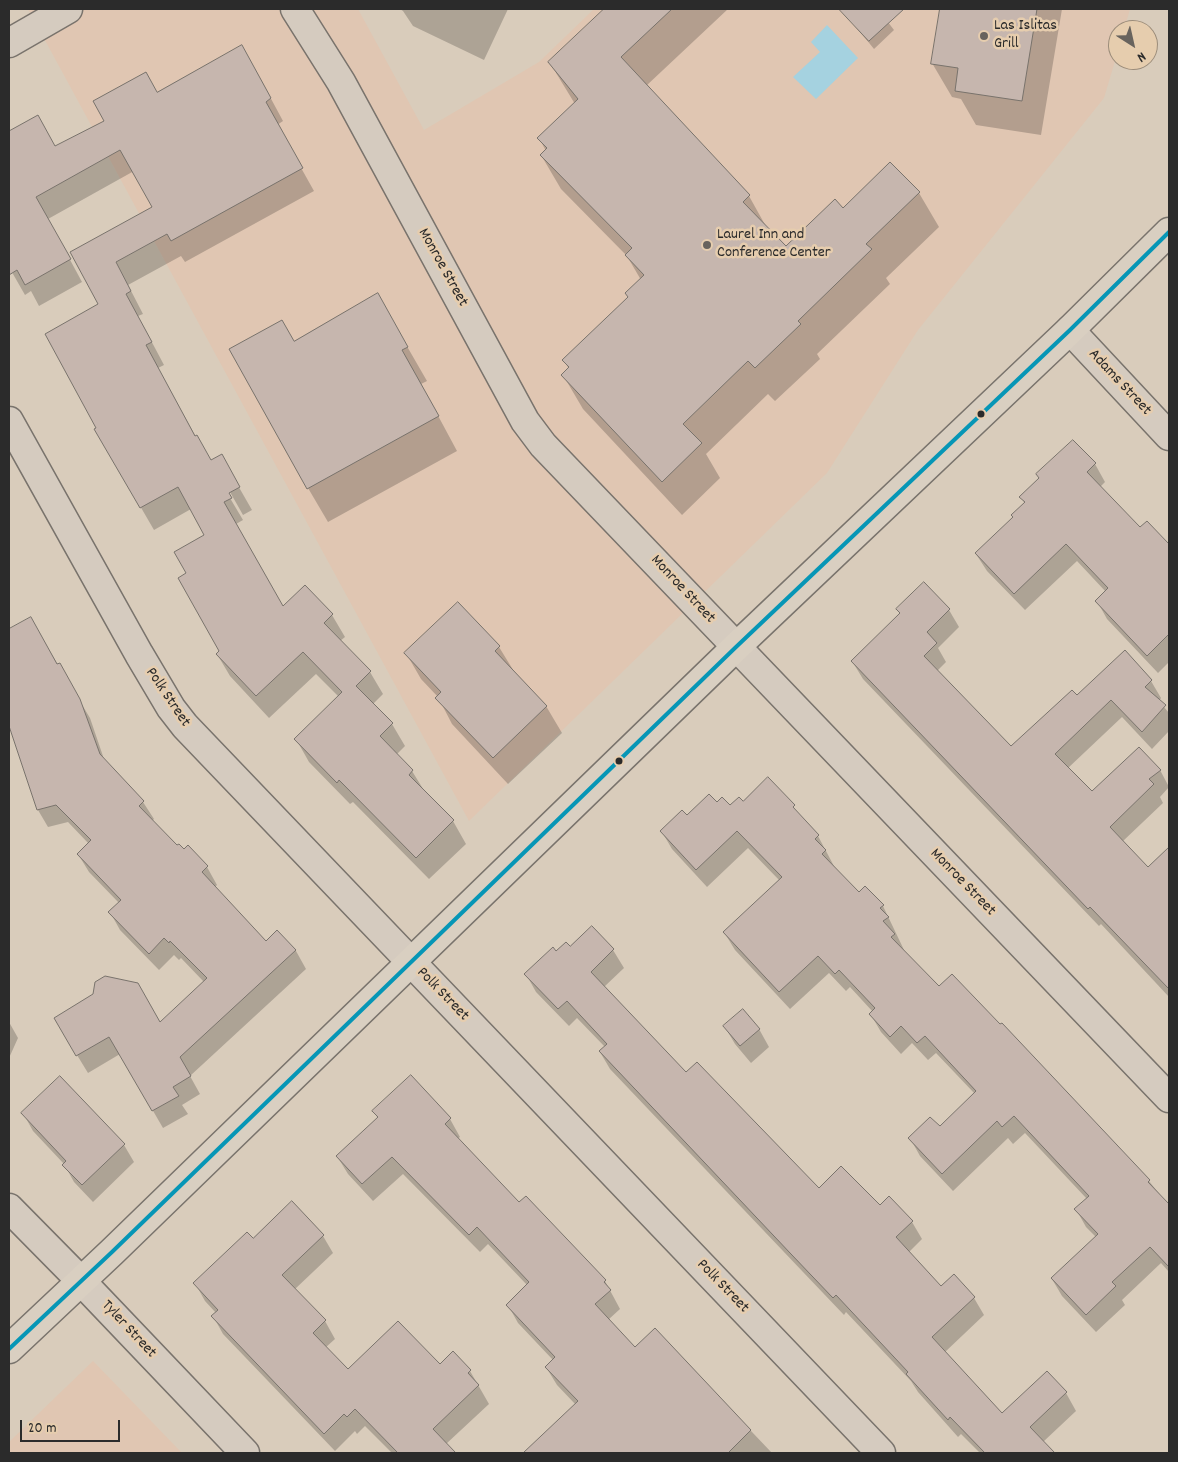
<!DOCTYPE html>
<style>
body{margin:0}
#map{position:relative;width:1178px;height:1462px;overflow:hidden;background:#d9ccbb;font-family:Dekko,sans-serif}
canvas{display:block}
.frame{position:absolute;inset:0;border:10px solid #2b2b2b;pointer-events:none}
.north{position:absolute;left:1108px;top:20px;width:50px;height:50px;box-sizing:border-box;background:#e6cdae;border:1px solid #9b8c7a;border-radius:50%;rotate:145deg;font-size:14px;font-weight:700;line-height:20px;text-align:center;color:#2b2b2b}
.north::after{content:'';display:block;margin:auto;width:18px;height:22px;background:#68635d;clip-path:polygon(50% 0,100% 100%,50% 72%,0 100%)}
.scale{position:absolute;left:20px;top:1420px;width:100px;height:22px;box-sizing:border-box;border:2px solid #2b2b2b;border-top:0;padding-left:6px;font-size:15px;line-height:18px;white-space:nowrap;color:#2b2b2b;-webkit-text-stroke:4px #e6cdae;paint-order:stroke}
</style>
<div id="map">
<canvas width="1178" height="1462"></canvas>
<div class="frame"></div>
<div class="north">N</div>
<div class="scale">20 m</div>
</div>
<script>
const g = document.querySelector('canvas').getContext('2d');
g.lineJoin = 'round';
function fill(path, color) {
  g.fillStyle = color;
  g.fill(path, 'evenodd');
}
function stroke(path, color, width, dash) {
  g.strokeStyle = color;
  g.lineWidth = width;
  g.lineCap = dash ? 'butt' : 'round';
  g.setLineDash(dash || []);
  g.stroke(path);
}
function drawText(font, color, halo, rows, align = 'center') {
  g.font = font + ' Dekko,sans-serif';
  g.lineWidth = 5;
  g.setLineDash([]);
  g.textBaseline = 'middle';
  g.strokeStyle = halo;
  g.fillStyle = color;
  for (const [text, x, y, turn = 0] of rows) {
    g.save();
    g.translate(x, y);
    g.rotate((+turn || 0) * Math.PI / 180);
    g.textAlign = isNaN(turn) ? turn : align;
    if (halo) g.strokeText(text, 0, 0);
    g.fillText(text, 0, 0);
    g.restore();
  }
}
const built = new Path2D(`
 M28 9H358L424 130 539 62 594 9H1130L1124 30H1118V51L1104 98 918 330 827 473 469 821Z
 M93 1361 182 1453H9V1442Z`);
const water = new Path2D(`
 M827 25 858 58 816 99 793 77 820 52 811 42Z`);
const shadow = new Path2D(`
 M400 9H508L484 60 413 26 403 11Z
 M606 9H728L646 86 749 196 768 230 786 248 843 209 890 164 919 193 939 227 886 278 890 284 817 354 820 359 775 401 768 394 706 454 720 478 682 515 583 409 563 375 569 369 564 361 629 298 641 280 627 256 561 189 541 155 546 151 539 138 575 104 550 63Z
 M859 9H878L894 30 874 49 849 18Z
 M941 9H1062L1041 135 976 125 961 99 952 97 932 63Z
 M255 69 283 121 277 125 314 191 185 262 181 256 128 285 143 314 138 316 164 365 158 368 196 437 211 462 221 456 252 510 243 515 230 492 227 493 243 520 236 524 283 608 332 615 345 637 340 641 370 672 383 694 373 704 392 724 405 746 396 755 412 771 425 792 453 821 466 844 429 879 353 802 350 804 309 762 296 739 339 697 316 674 269 718 230 676 217 654 220 651 188 574 206 536 191 509 154 530 96 430 98 429 100 304 72 252 154 208 134 171 48 219 82 282 39 306 31 291 25 295 9 267V133L38 117 55 147 157 94Z
 M397 329 427 381 421 384 457 451 328 522 308 488 294 342Z
 M1095 464 1105 482 1100 487 1140 529 1167 543 1169 547V662L1158 673 1107 619 1097 601 1106 592 1077 561 1025 610 987 571 976 554 1014 518 1025 504 1021 497Z
 M458 603 499 647 515 673 546 706 562 733 508 784 452 724 438 697 421 679 406 653Z
 M949 610 959 627 938 648 946 662 937 671 1011 747 1076 697 1151 681 1161 698 1159 701 1169 713V731L1152 749 1122 717 1067 769 1091 793 1160 770 1169 787 1160 797 1163 803 1122 842 1148 869 1169 849V997L1101 924 1099 926 863 679 852 661Z
 M30 618 90 718 105 762 143 802 154 819 152 821 177 847 207 867 217 885 215 887 266 942 277 932 296 951 306 969 190 1076 200 1094 182 1105 188 1114 163 1128 120 1054 88 1073 55 1019 160 1024 204 982 181 958 179 960 174 955 159 970 120 930 110 912 119 903 89 872 78 854 89 844 68 822 48 827 38 810 9 722V630Z
 M768 779 818 836 835 868 859 894 883 906 905 952 939 988 1000 1026 1002 1025 1149 1181 1165 1201 1169 1209V1272L1161 1263 1122 1300 1125 1305 1096 1332 1062 1296 1052 1279 1096 1237 1086 1227 1076 1209 1087 1199 1025 1133 1013 1144 1008 1138 953 1191 920 1156 910 1138 939 1128 975 1094 936 1053 928 1060 912 1043 901 1054 881 1032 871 1015 873 1012 850 987 846 991 829 973 790 1009 735 950 724 932 780 881 748 848 707 887 672 849 662 832 717 803 730 807 743 803Z
 M592 928 613 950 624 968 604 987 686 1074 818 1189 880 1207 912 1222 922 1239 908 1253 941 1287 974 1298 984 1315 944 1353 1002 1415 1047 1373 1066 1393 1076 1411 1043 1442 1053 1453H980L961 1434 958 1437 918 1392 911 1381 846 1312 844 1315 803 1272 610 1069 600 1052 605 1047 577 1018 569 1026 536 992 526 974 556 952 570 948Z
 M9 1022 18 1038 9 1058Z
 M725 1027 759 1029 769 1047 751 1063 735 1044Z
 M374 1111 450 1119 460 1137 457 1139 519 1204 605 1281 620 1309 608 1320 635 1349 655 1330 772 1453H558L556 1451 576 1405 557 1385 546 1367 553 1360 518 1323 508 1305 527 1285 488 1244 480 1252 403 1174 373 1201 348 1174 337 1156 378 1119Z
 M23 1113 124 1145 134 1162 93 1202 74 1182 64 1164 33 1131Z
 M323 1236 333 1253 294 1290 325 1321 335 1339 325 1348 348 1370 440 1366 453 1353 470 1371 489 1404 446 1444 455 1453H392L365 1426 357 1434 355 1431 335 1451 223 1334 213 1316 216 1313 205 1301 195 1283 253 1240Z`);
const building = new Path2D(`
 M604 9H672L621 57 750 195 743 202 786 246 835 199 843 208 890 162 920 192 866 244 872 249 798 321 801 324 755 368 748 361 683 424 702 443 662 482 561 375 569 367 562 360 628 297 625 293 644 275 625 255 632 248 540 155 547 148 537 138 578 99 548 62Z
 M839 9H904L869 41Z
 M940 9H1037L1022 101 955 91 958 68 931 64Z
 M242 45 271 98 266 102 303 168 171 241 167 234 116 262 131 291 126 294 152 342 146 345 195 436 197 435 211 460 222 454 240 487 229 493 232 498 224 502 283 606 305 585 333 614 324 623 371 671 356 686 393 723 380 736 413 770 409 775 454 820 416 858 339 780 337 783 294 739 342 692 303 652 256 696 216 654 219 651 178 578 186 573 174 552 204 535 178 487 140 508 94 429 96 428 45 334 98 304 70 252 152 207 120 150 36 197 71 259 25 285 17 270 9 275V131L38 115 55 146 104 121 93 101 146 72 157 92Z
 M378 293 408 347 402 350 439 416 307 489 229 349 282 320 294 341Z
 M1073 440 1096 463 1087 472 1140 527 1147 521 1169 544V634L1147 656 1095 601 1108 588 1066 544 1014 594 975 553 1013 517 1011 515 1025 502 1019 497 1039 478 1036 474Z
 M924 582 950 609 927 632 937 643 924 656 1011 746 1072 690 1077 695 1125 650 1152 680 1145 687 1166 705 1142 732 1111 700 1055 754 1092 791 1139 747 1161 770 1149 779 1154 784 1110 827 1148 867 1169 847V989L1090 907 1088 909 851 661 900 613 896 609Z
 M458 602 500 646 495 651 547 706 493 758 435 698 441 692 404 653Z
 M31 617 57 664 60 663 80 699 100 754 144 801 139 806 177 845 179 844 184 849 188 845 208 866 202 872 266 941 277 930 296 950 180 1057 191 1076 173 1087 179 1096 152 1111 109 1037 76 1056 54 1018 93 994 95 982 105 976 138 983 160 1022 207 978 170 941 169 943 164 938 149 954 108 912 121 900 77 854 91 840 56 805 37 810 9 726V629Z
 M768 777 795 805 793 807 819 835 815 839 826 850 822 854 859 892 865 886 884 905 880 908 889 917 883 921 895 934 891 937 939 986 952 974 1000 1024 1002 1023 1150 1180 1148 1182 1169 1204V1267L1150 1247 1112 1282 1116 1286 1086 1315 1051 1278 1098 1234 1074 1209 1089 1196 1014 1116 1002 1127 997 1121 942 1174 908 1138 930 1117 940 1126 976 1091 925 1036 917 1043 901 1026 890 1037 869 1014 875 1008 839 970 835 974 818 956 779 992 723 932 782 877 737 831 696 870 660 831 682 810 687 815 709 794 717 802 722 797 730 805 739 797 743 801Z
 M592 926 614 949 591 972 686 1072 697 1062 819 1188 841 1166 880 1205 889 1196 913 1221 896 1237 941 1286 954 1274 975 1297 932 1337 1002 1413 1047 1371 1067 1392 1030 1427 1055 1453H985L950 1417 948 1420 906 1374 908 1372 836 1295 833 1298 791 1254 599 1051 607 1044 567 1001 558 1009 524 974 553 947 556 951 566 942 570 946Z
 M743 1009 760 1029 740 1046 723 1026Z
 M411 1075 451 1118 445 1124 519 1202 526 1196 606 1280 604 1282 611 1290 595 1304 635 1347 655 1328 751 1430 728 1453H523L578 1401 545 1367 555 1357 506 1305 529 1282 477 1227 469 1235 392 1157 362 1184 336 1156 378 1117 372 1111Z
 M60 1076 125 1144 82 1185 62 1165 66 1161 21 1113Z
 M292 1201 324 1235 282 1275 326 1320 313 1333 348 1369 398 1321 440 1364 453 1351 471 1370 468 1373 479 1385 433 1429 456 1453H398L355 1409 347 1417 344 1414 324 1434 211 1316 218 1310 193 1283 247 1232 253 1238Z`);
const minor = new Path2D(`
 M295 9 341 82 525 421 543 445 1169 1098
 M9 43 68 9
 M1070 330 1169 436
 M9 421 139 654 171 708 185 726 881 1453
 M9 1208 81 1281 245 1453`);
const major = new Path2D(`
 M9 1349 112 1252 736 647 1070 330 1169 232`);
const bus1 = new Path2D(`
 M9 1349 112 1252 736 647 1070 330 1169 232`);
const markers = [
 [984,36,5,"#68635d"],
 [707,245,5,"#68635d"],
 [981,414,4.5,"#2b2b2b"],
 [619,761,4.5,"#2b2b2b"]
];
const poiNames = [
 ["Las Islitas",994,27],
 ["Grill",994,45],
 ["Laurel Inn and",717,236],
 ["Conference Center",717,254]
];
const streetNames = [
 ["Monroe Street",442,268,61],
 ["Adams Street",1119,383,47],
 ["Monroe Street",682,590,47],
 ["Polk Street",167,698,56],
 ["Monroe Street",962,883,46],
 ["Polk Street",442,995,46],
 ["Polk Street",722,1287,46],
 ["Tyler Street",128,1330,47]
];
fill(built, '#e0c6b2');
fill(water, '#a5d2e0');
fill(shadow, '#0003');
fill(building, '#c6b6ae');
stroke(building, '#79736c', 1);
stroke(minor, '#79736c', 31);
stroke(major, '#79736c', 31);
stroke(minor, '#d5cbbf', 28);
stroke(major, '#d9cfc1', 28);
stroke(bus1, '#0696b6', 4);
for (const [x, y, r, color] of markers) {
  const dot = new Path2D();
  dot.arc(x, y, r, 0, 2 * Math.PI);
  g.fillStyle = color;
  g.fill(dot);
  stroke(dot, '#e6cdae', 2);
}
drawText('16px', '#2b2b2b', '#e6cdae', poiNames, 'left');
drawText('16px', '#2b2b2b', '#e6cdae', streetNames);
</script>
